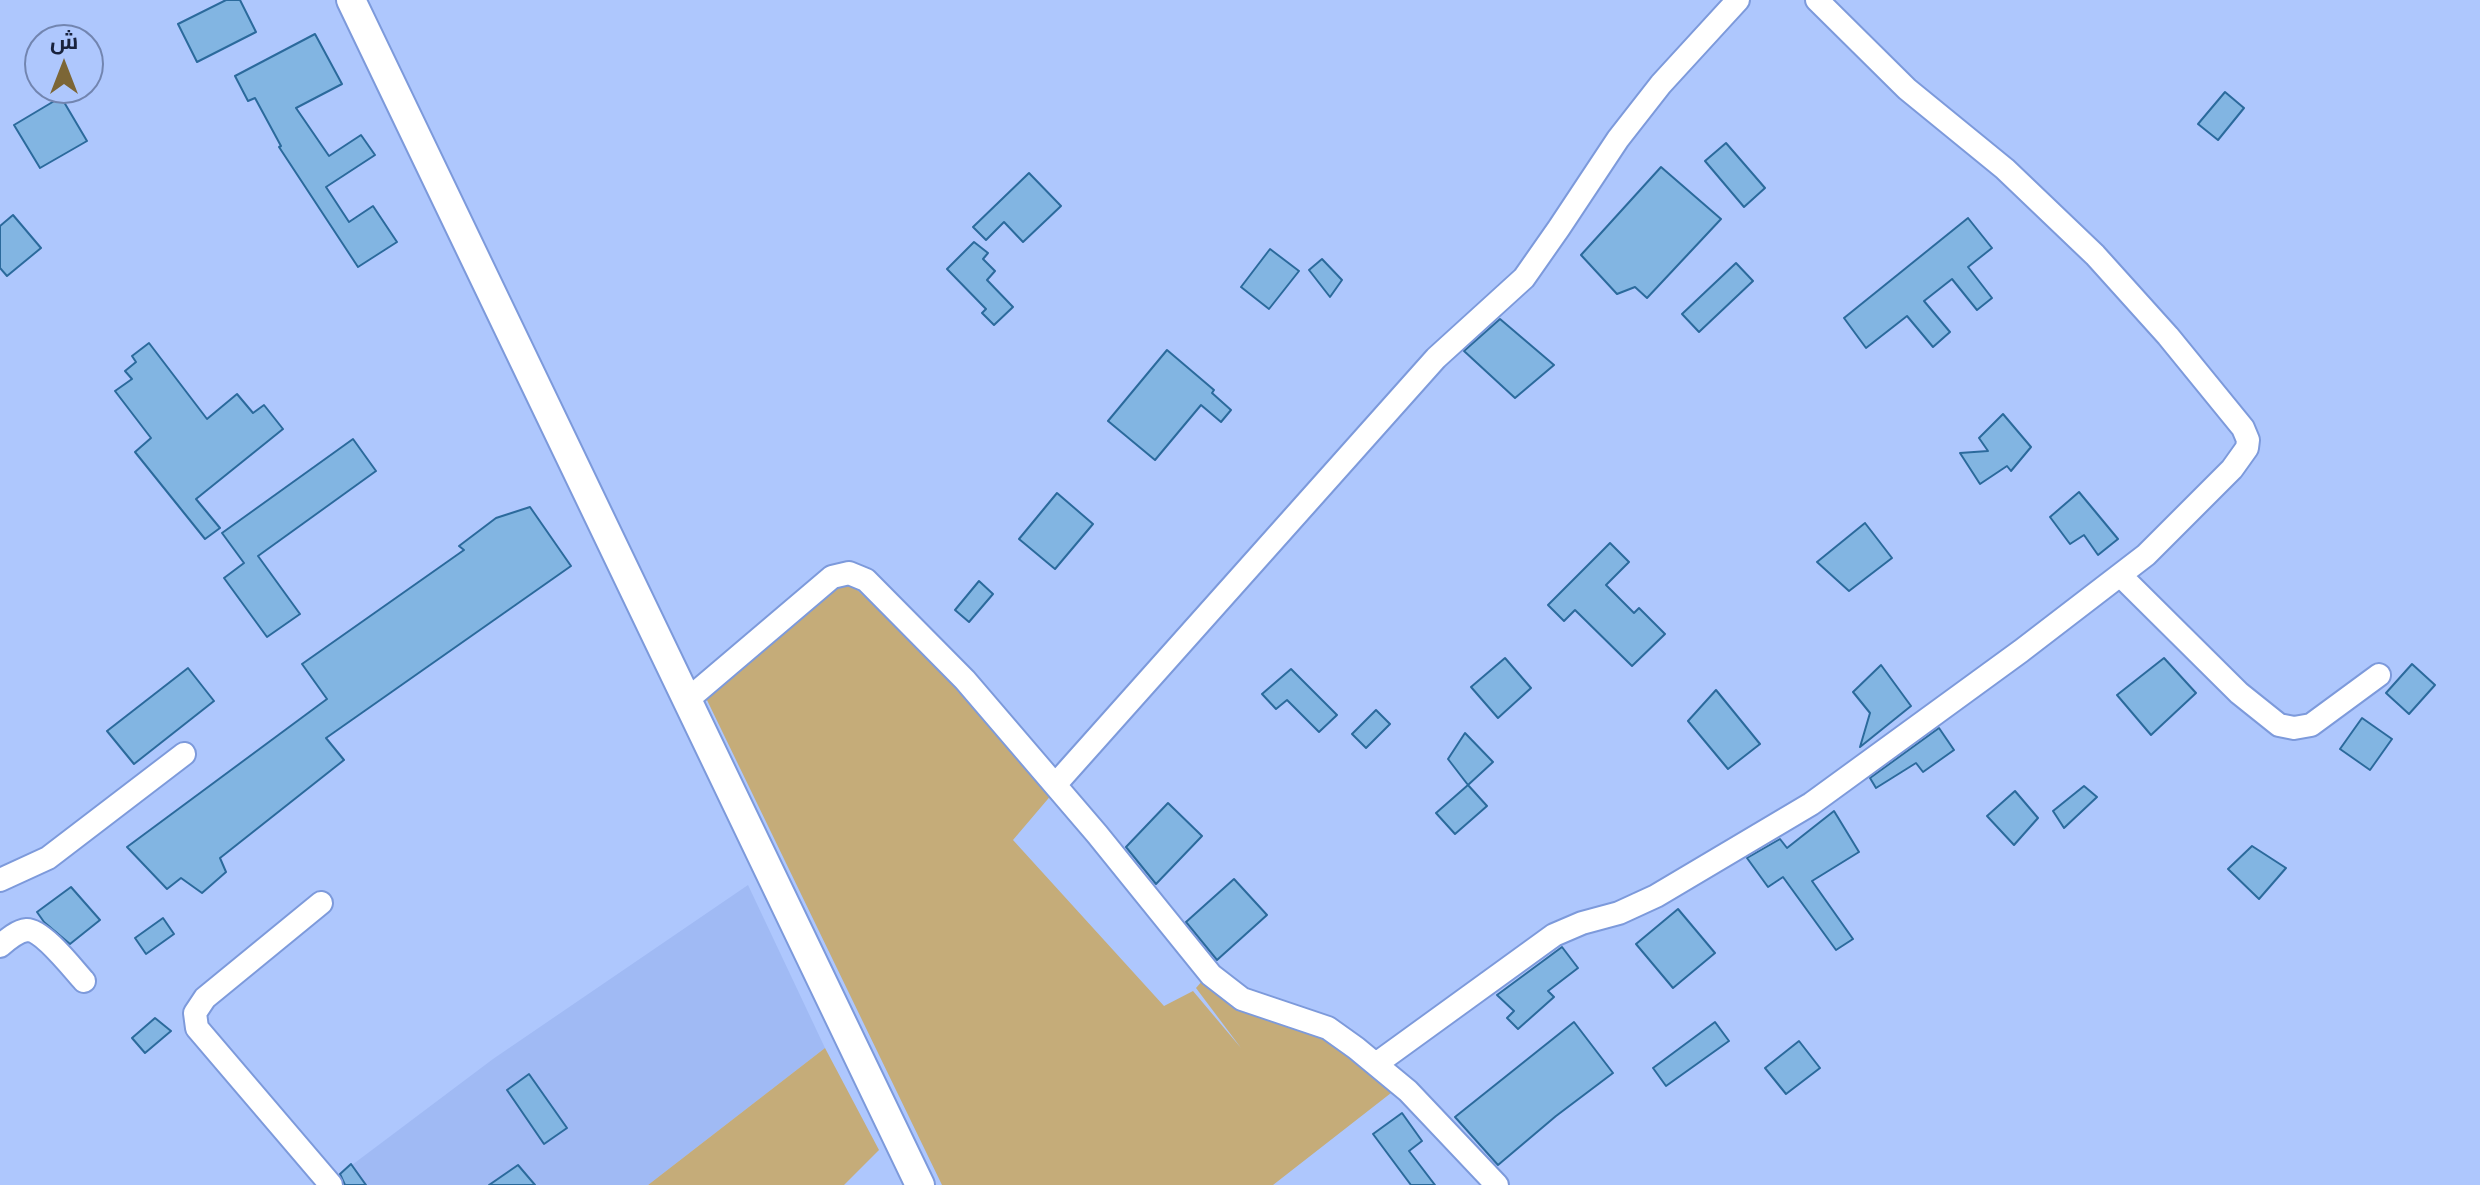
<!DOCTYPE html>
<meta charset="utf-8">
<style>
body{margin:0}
#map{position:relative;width:2480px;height:1185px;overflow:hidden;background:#aec7fd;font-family:Helvetica,Cairo,sans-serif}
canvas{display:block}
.north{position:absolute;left:24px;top:24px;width:80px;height:80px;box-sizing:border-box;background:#aec7fd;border:2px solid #7285b0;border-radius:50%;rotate:0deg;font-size:22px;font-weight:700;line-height:32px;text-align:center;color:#19233d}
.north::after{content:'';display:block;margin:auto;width:28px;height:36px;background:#7c6636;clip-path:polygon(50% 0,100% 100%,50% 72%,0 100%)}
</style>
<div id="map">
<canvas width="2480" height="1185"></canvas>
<div class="north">ش</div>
</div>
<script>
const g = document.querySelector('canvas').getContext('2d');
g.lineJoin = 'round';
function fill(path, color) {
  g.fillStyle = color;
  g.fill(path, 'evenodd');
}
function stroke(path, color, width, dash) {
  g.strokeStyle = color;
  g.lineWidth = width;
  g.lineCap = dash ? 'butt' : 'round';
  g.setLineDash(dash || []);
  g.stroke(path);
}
const built = new Path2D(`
 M748 885 825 1048 648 1185H343L336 1177 493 1059Z`);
const green = new Path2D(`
 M850 583 979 705 1053 793 1013 840 1164 1006 1193 991 1241 1048 1196 988 1203 980 1355 1055 1391 1093 1273 1185H942L706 698 838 585Z
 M825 1048 879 1150 844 1185H648Z`);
const building = new Path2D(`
 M226 0H240L256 32 197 62 178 24Z
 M315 34 342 84 296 108 329 156 361 135 375 155 326 187 349 222 373 206 397 242 358 267 279 147 281 146 255 98 248 101 235 76Z
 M2225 92 2244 108 2218 140 2198 124Z
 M61 97 87 141 40 168 14 125Z
 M1726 143 1765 188 1744 207 1705 161Z
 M1661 167 1721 219 1647 298 1635 287 1617 294 1581 255Z
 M1029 173 1061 206 1023 242 1004 222 986 240 973 227Z
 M13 215 41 248 7 276 0 268V226Z
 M1968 218 1992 248 1968 267 1992 298 1977 310 1952 279 1924 301 1950 332 1933 347 1907 316 1866 348 1844 318Z
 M974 242 988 253 983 259 995 271 987 280 1013 307 994 325 982 313 986 309 947 269Z
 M1270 249 1299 271 1269 309 1241 287Z
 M1322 259 1342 280 1330 297 1309 270Z
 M1736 263 1753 281 1699 332 1682 314Z
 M1500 319 1554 365 1515 398 1464 351Z
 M149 343 207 419 237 394 253 413 264 405 283 429 196 499 220 528 205 539 135 452 151 438 115 391 132 379 125 371 136 362 132 356Z
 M1167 350 1214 390 1212 393 1231 410 1221 422 1201 405 1155 460 1108 421Z
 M2003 414 2031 447 2011 471 2007 466 1980 484 1960 453 1988 451 1979 438Z
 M353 439 376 471 258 556 300 614 267 637 224 578 244 563 222 533Z
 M2079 492 2118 539 2098 555 2084 535 2070 544 2050 517Z
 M1057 493 1093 524 1055 569 1019 539Z
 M530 507 571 566 326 738 344 760 220 858 226 872 202 893 181 878 167 889 127 847 327 699 302 664 464 550 459 546 496 518Z
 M1865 523 1892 558 1849 591 1817 562Z
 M1610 543 1629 562 1606 585 1634 613 1639 608 1665 634 1632 666 1575 610 1564 621 1548 605Z
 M979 581 993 594 969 622 955 610Z
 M1505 658 1531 688 1498 718 1471 687Z
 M2164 658 2196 693 2151 735 2117 695Z
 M2412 664 2435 685 2409 714 2386 693Z
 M1881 665 1911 706 1860 747 1870 713 1853 692Z
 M188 668 214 701 134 764 107 731Z
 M1291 669 1337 715 1319 732 1287 700 1276 709 1262 694Z
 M1716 690 1760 744 1728 769 1688 721Z
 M1376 710 1390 724 1366 748 1352 734Z
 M2362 718 2392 739 2370 770 2340 749Z
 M1939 728 1954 750 1923 772 1916 763 1876 788 1870 778Z
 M1465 733 1493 762 1468 785 1448 759Z
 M1468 785 1487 806 1455 834 1436 813Z
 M2084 786 2097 797 2064 828 2053 811Z
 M2015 791 2038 818 2014 845 1987 816Z
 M1168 803 1202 836 1156 884 1126 847Z
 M1834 811 1859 852 1812 881 1853 939 1836 950 1783 877 1768 887 1747 858 1780 839 1787 848Z
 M2252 846 2286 868 2259 899 2228 869Z
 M1234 879 1267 915 1217 960 1186 922Z
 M71 887 100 920 70 944 44 922 37 912Z
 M1678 909 1715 953 1673 988 1636 944Z
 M163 918 174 934 146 954 135 938Z
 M1562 947 1578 968 1548 991 1554 997 1518 1029 1507 1018 1514 1011 1497 995Z
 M155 1018 171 1031 145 1053 132 1038Z
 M1574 1022 1613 1073 1556 1116 1498 1165 1455 1117Z
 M1715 1022 1729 1041 1666 1086 1653 1068Z
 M1799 1041 1820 1068 1786 1094 1765 1068Z
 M529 1074 567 1128 544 1144 507 1090Z
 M1402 1113 1422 1141 1409 1151 1435 1185H1411L1373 1134Z
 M351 1164 366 1185H345L340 1174Z
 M518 1165 535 1185H489Z`);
const minor = new Path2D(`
 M2120 575 2239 693 2279 725 2294 728 2311 725 2379 675
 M686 701 832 577 849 573 866 580 965 680 1097 834 1211 975 1242 999 1328 1028 1356 1048 1408 1091 1497 1185
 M1055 785 1436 358 1524 278 1559 228 1618 139 1661 84 1738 0
 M0 880 48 858 184 754
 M321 903 205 998 195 1013 197 1028 331 1185
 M0 946C8 939 17 931 27 930 43 930 73 969 84 981
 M1376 1064 1554 935 1582 923 1619 913 1656 896 1811 804 2021 651 2146 555 2232 469 2247 448 2248 440 2243 428 2168 336 2095 255 2005 169 1907 89 1817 0`);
const tertiary = new Path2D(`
 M351 0 920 1185`);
fill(built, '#a0baf4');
fill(green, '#c5ac79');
fill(building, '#82b5e2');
stroke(building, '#2b6a9c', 2);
stroke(minor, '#7d9adb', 26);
stroke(tertiary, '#7d9adb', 32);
stroke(minor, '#fff', 22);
stroke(tertiary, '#fff', 28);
</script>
